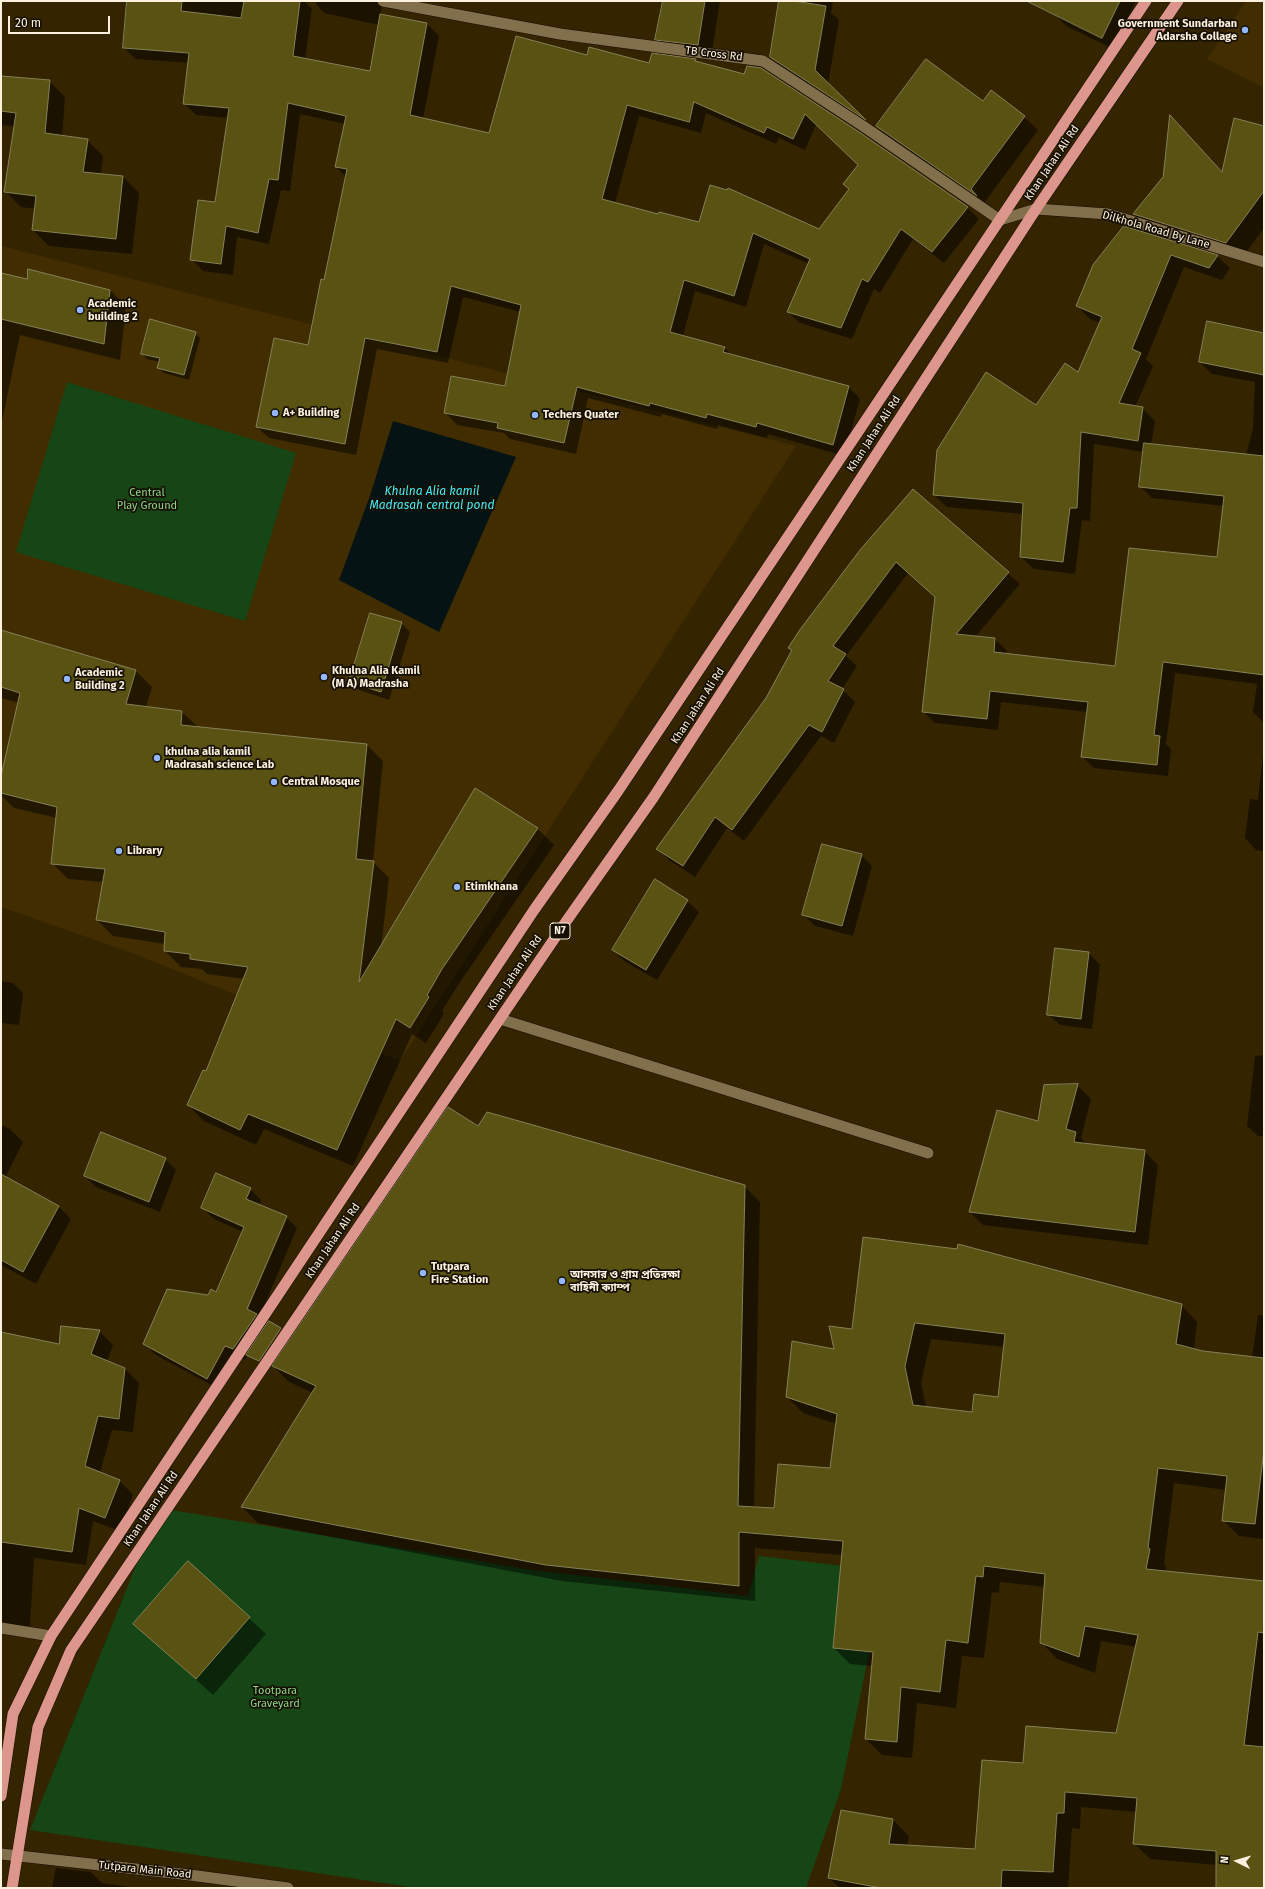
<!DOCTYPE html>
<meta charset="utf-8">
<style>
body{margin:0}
#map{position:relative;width:1265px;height:1889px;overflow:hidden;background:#342400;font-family:"Fira Sans",sans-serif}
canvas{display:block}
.frame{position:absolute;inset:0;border:2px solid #fcf1de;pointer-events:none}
.north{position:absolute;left:1217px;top:1841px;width:40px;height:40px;-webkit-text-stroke:3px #160f03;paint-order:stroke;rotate:275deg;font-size:11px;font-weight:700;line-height:16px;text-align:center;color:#fcf1de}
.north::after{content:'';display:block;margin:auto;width:14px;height:18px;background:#fcf1de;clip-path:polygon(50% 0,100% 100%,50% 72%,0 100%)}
.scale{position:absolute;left:8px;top:16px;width:102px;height:18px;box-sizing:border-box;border:2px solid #fcf1de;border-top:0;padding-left:5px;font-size:12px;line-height:14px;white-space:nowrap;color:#fcf1de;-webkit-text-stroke:3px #160f03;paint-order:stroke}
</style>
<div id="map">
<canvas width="1265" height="1889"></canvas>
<div class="frame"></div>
<div class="north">N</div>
<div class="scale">20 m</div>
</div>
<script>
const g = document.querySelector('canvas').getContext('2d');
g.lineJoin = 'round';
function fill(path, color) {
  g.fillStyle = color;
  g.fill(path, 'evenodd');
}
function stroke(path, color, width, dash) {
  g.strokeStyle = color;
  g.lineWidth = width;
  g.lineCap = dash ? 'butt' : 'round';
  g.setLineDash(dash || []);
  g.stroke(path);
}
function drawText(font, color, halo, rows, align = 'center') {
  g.font = font + ' "Fira Sans","Noto Sans Bengali",sans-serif';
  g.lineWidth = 3.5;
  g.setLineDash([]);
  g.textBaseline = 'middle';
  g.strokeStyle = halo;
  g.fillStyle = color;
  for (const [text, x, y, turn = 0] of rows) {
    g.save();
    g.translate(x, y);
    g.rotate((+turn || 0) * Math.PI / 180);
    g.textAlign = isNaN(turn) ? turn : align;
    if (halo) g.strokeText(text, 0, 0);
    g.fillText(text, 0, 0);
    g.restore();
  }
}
const built = new Path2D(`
 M1246 1H1264V88L1207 59Z
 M1 246 796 446 400 1061 132 953 1 907Z`);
const green = new Path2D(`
 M67 382 296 453 245 621 16 552Z
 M159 1508 526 1569 748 1596 759 1556 886 1571 841 1789 806 1888H417L30 1830Z`);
const water = new Path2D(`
 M393 421 516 457 439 632 339 580 371 493Z`);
const shadow = new Path2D(`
 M124 1H304L312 9 305 59 371 72 379 25 324 13 316 4V1H383L380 15 427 24 439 36 423 119 490 135 588 56 650 65 695 60 697 62 745 75 967 207 979 219 944 263 913 239 880 293 874 289 852 339 800 323 788 312 809 264 764 244 746 307 695 291 683 336 724 347 731 355 849 387 860 399 844 456 768 434 767 438 718 425 717 429 662 414 661 417 588 398 576 454 510 439 504 433 457 425 446 413 505 387 521 312 463 297 448 363 377 349 356 455 269 438 257 427 309 346 325 281 346 177 336 167 345 124 300 114 290 191 281 190 269 244 237 237 233 275 203 271 192 259 216 204 228 118 196 115 184 103 189 63 136 59 124 48 127 5ZM706 113 776 144 779 138 805 150 816 125 859 165 844 184 850 190 820 230 700 224 659 215 615 203 639 116 701 133Z
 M663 1H720L711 58 670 52 656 39Z
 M780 1H833L831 13 839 20 828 84 873 128 784 70 771 57Z
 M1062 1H1136L1113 49 1066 26 1055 14Z
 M1 77 49 81 65 97 62 137 87 140 103 156 101 174 123 177 139 193 132 254 49 246 33 230 36 209 21 207 5 191 15 127 1 125Z
 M983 102 1024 117 1038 130 984 203 891 140 877 126Z
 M1264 127V228L1242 258 1150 230 1134 214 1222 173Z
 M1124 227 1217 256 1230 268 1222 280 1184 267 1146 359 1153 366 1135 407 1142 408 1155 421 1151 445 1246 455 1253 429 1255 382 1212 374 1200 362 1264 334V723L1253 712 1257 684 1175 673 1166 744 1171 749 1168 776 1094 768 1082 756 1088 712 1001 702 998 730 935 723 924 712 936 598 908 573 846 656 857 666 842 689 855 702 834 743 821 736 744 841 727 828 695 877 669 860 658 849 767 699 793 651 789 648 913 491 1020 584 975 637 995 639 1007 651 1006 654 1115 667 1218 559 1224 506 1152 498 1140 486 1144 452 1094 444 1090 521 1082 520 1075 574 1034 569 1021 557 1023 514 947 507 934 495 1037 406 1079 373 1101 323 1090 319 1077 306Z
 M1 274 28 280 110 290 126 306 120 360 20 335 1 426Z
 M195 333 200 338 189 380 164 373 158 368 160 362 147 359 142 353Z
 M401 623 410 632 389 700 359 690 350 682Z
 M1 631 136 671 152 687 146 707 182 712 198 727 367 745 383 761 373 862 389 878 381 948 476 789 538 829 554 845 458 985 442 1011 444 1014 426 1043 412 1034 353 1166 264 1129 256 1145 204 1121 188 1105 207 1073 244 979 207 974 202 969 181 967 165 951V944L113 936 97 920 104 882 68 879 52 863 57 818 14 808 1 795V780L19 703 1 698Z
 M1264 745V851L1256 850 1245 838 1250 799 1258 800Z
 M861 855 872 866 853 936 815 926 803 914Z
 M687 901 699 912 657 980 624 961 613 950Z
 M1089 953 1100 965 1092 1029 1060 1025 1048 1014Z
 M1 981 13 983 23 993 19 1025 1 1023Z
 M1264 1055V1136H1258L1247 1126 1255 1056Z
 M1077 1085 1091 1099 1081 1138 1087 1145 1144 1151 1158 1165 1148 1245 983 1225 970 1212 1039 1123Z
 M1 1125 10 1129 23 1142 5 1178 58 1206 71 1219 36 1284 1 1265Z
 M479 1127 744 1186 760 1202 754 1508 774 1509 831 1469 837 1424 803 1413 787 1397 835 1351 853 1330 864 1238 1181 1305 1197 1322 1194 1349 1203 1352 1252 1358 1258 1315 1264 1316V1539L1239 1536 1223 1520 1226 1490 1174 1483 1164 1564 1166 1566 1165 1572 1264 1581V1888H1217V1865L1150 1859 1134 1843 1137 1812 1081 1807 1080 1829 1072 1828 1068 1888H839L829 1878 841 1811 893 1820 909 1836 907 1846 976 1850 1024 1764 1116 1734 1136 1647 1101 1641 1095 1673 1057 1659 1041 1642 1045 1587 1000 1582 999 1593 992 1592 984 1658 962 1656 956 1708 917 1703 912 1758 882 1755 866 1739 872 1666 850 1664 834 1648 842 1555 755 1548V1601L562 1581 258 1523 242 1507 313 1393 289 1382 273 1366ZM931 1339 1005 1347 999 1398 972 1413 926 1407 921 1383Z
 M165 1159 176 1170 160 1212 96 1187 85 1176Z
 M250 1189 261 1200 259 1206 286 1217 297 1228 259 1318 267 1326 245 1360 237 1356 219 1389 156 1355 145 1344 209 1296 217 1293 243 1232 214 1219 203 1208ZM283 1221H286L246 1314 244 1313Z
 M99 1331 113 1345 107 1361 125 1369 139 1383 133 1432 112 1430 100 1473 119 1480 133 1495 120 1531 93 1521 86 1565 34 1558 30 1626 1 1625V1333L60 1345Z
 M188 1563 266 1634 213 1695 135 1624Z
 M56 1868 91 1872 102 1883 136 1888H52Z`);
const building = new Path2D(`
 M127 1H182L181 11 241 18 244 1H300L293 56 370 71 380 14 427 23 410 115 489 133 516 36 587 55 589 47 649 63 652 53 696 59 695 61 744 74 747 66 761 68 859 132 968 207 932 252 901 229 868 282 862 279 841 328 787 312 810 259 753 233 734 296 684 280 670 332 725 347 723 352 849 386 833 445 757 423 756 427 707 414 706 418 650 403 649 406 577 387 564 443 497 428 498 423 444 413 451 376 505 386 521 305 451 286 437 352 365 338 345 444 256 427 274 338 308 345 321 279 324 280 347 169 335 167 346 116 288 103 278 180 269 179 258 233 226 226 221 264 190 260 198 200 215 202 229 108 183 104 189 53 123 48ZM694 102 764 133 767 127 793 139 805 114 858 165 843 184 849 189 819 229 728 188 727 190 710 185 699 222 659 212 658 214 602 199 627 105 689 122Z
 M663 1H705L698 45 655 40Z
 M779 1H794L826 6 815 70 866 120 770 57Z
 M1027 1H1120L1102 38Z
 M926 59 983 101 991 90 1025 116 971 189 977 196 876 126Z
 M1 76 50 80 45 133 88 139 83 172 123 176 116 239 32 230 36 196 4 192 16 113 1 111Z
 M1170 115 1222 172 1234 118 1264 126V191L1226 243 1133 214 1163 177Z
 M1124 226 1218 255 1209 268 1171 255 1132 349 1141 353 1119 403 1143 407 1138 441 1081 432 1077 508H1070L1063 562 1020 557 1023 503 933 495 937 450 986 372 1036 405 1065 363 1078 372 1102 317 1076 306 1093 265Z
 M28 269 110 290 104 344 1 319V273L27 279Z
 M150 319 196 332 184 375 157 368 160 358 141 354Z
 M1207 321 1264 333V375L1199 362Z
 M1144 443 1264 456V675L1163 662 1154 735 1160 736 1157 765 1081 757 1088 702 990 691 987 719 922 712 935 597 896 562 833 646 846 654 828 681 844 689 822 732 809 725 732 830 715 817 683 866 656 849 766 698 792 650 788 648 799 631 860 550 913 489 1009 572 956 634 995 638 994 652 1115 666 1129 548 1217 557 1224 496 1139 487Z
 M370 613 402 622 381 692 349 682Z
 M1 630 136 670 126 704 182 711 181 725 367 744 356 859 374 861 359 982 475 788 538 828 442 969 427 995 429 997 410 1028 396 1019 337 1150 248 1114 240 1130 187 1105 203 1070 206 1071 248 967 190 959V954L164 951 165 932 96 920 105 869 51 864 57 807 1 793V776L20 693 1 687Z
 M822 844 862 854 842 926 802 915Z
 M655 879 688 900 646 970 612 950Z
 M1055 948 1089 952 1081 1019 1047 1015Z
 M1078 1084 1066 1129 1076 1132 1074 1142 1145 1150 1135 1232 969 1212 997 1110 1038 1121 1044 1085Z
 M448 1107 478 1126 487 1112 745 1185 738 1506 774 1508 778 1464 830 1468 837 1414 786 1397 792 1341 834 1349 829 1326 852 1329 863 1237 957 1249 958 1244 1182 1304 1176 1344 1203 1351 1264 1358V1450L1255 1524 1222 1521 1227 1476 1158 1468 1148 1548 1150 1549 1146 1569 1264 1581V1633L1258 1632 1244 1745 1264 1747V1888H1216V1851L1133 1844 1137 1798 1065 1792 1064 1813H1057L1053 1872 1002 1870 1001 1888H881L828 1878 841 1810 893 1819 889 1844 975 1849 982 1760 1023 1763 1026 1726 1116 1733 1138 1635 1085 1626 1079 1657 1040 1643 1045 1574 984 1566 983 1577 976 1576 968 1643 946 1640 940 1692 901 1687 897 1742 865 1739 873 1652 833 1648 843 1541 739 1532V1586L546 1565 241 1507 316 1386 272 1366ZM915 1323 1005 1334 998 1397 974 1394 972 1412 913 1405 905 1367Z
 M101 1132 166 1158 149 1202 84 1176Z
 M216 1173 251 1188 246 1199 287 1216 247 1309 257 1314 233 1349 225 1346 207 1379 143 1344 167 1289 208 1295 211 1289 216 1292 244 1227 201 1208Z
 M1 1174 59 1206 23 1272 1 1260Z
 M269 1321 281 1328 259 1361 246 1355Z
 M61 1326 100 1330 91 1354 125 1368 119 1419 98 1416 85 1466 120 1480 105 1518 79 1508 72 1552 1 1542V1332L59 1344Z
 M188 1561 250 1617 196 1679 133 1624Z`);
const minor = new Path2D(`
 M383 1 560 34 763 61 863 126 1000 220 1036 209 1108 214 1264 262
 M500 1019 928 1153`);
const tertiary = new Path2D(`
 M1 1628 51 1636
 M1 1854 190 1875 288 1888`);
const trunk = new Path2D(`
 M1 1796 13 1714 51 1636 534 910 618 791 1146 1
 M12 1888 38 1727 71 1650 565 923 653 798 1036 209 1178 1`);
const markers = [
 [1245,30,4,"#93b7fd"],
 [80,310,4,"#93b7fd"],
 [275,413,4,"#93b7fd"],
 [535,415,4,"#93b7fd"],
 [324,677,4,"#93b7fd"],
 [67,679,4,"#93b7fd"],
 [157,758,4,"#93b7fd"],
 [274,782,4,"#93b7fd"],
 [119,851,4,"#93b7fd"],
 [457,887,4,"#93b7fd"],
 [423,1273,4,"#93b7fd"],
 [562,1281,4,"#93b7fd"]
];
const shields = [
 [560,931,20]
];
const shieldNames = [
 ["N7",560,931]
];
const poiNames = [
 ["Government Sundarban",1237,24,"right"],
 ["Adarsha Collage",1237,37,"right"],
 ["Academic",88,304],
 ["building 2",88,317],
 ["A+ Building",283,413],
 ["Techers Quater",543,415],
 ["Khulna Alia Kamil",332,671],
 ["(M A) Madrasha",332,684],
 ["Academic",75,673],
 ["Building 2",75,686],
 ["khulna alia kamil",165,752],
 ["Madrasah science Lab",165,765],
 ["Central Mosque",282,782],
 ["Library",127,851],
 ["Etimkhana",465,887],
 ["Tutpara",431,1267],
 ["Fire Station",431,1280],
 ["আনসার ও গ্রাম প্রতিরক্ষা",570,1275],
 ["বাহিনী ক্যাম্প",570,1288]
];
const streetNames = [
 ["TB Cross Rd",714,54,7],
 ["Khan Jahan Ali Rd",1052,163,-56],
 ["Dilkhola Road By Lane",1156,230,16],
 ["Khan Jahan Ali Rd",874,434,-57],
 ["Khan Jahan Ali Rd",698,706,-57],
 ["Khan Jahan Ali Rd",515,973,-56],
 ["Khan Jahan Ali Rd",333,1241,-56],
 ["Khan Jahan Ali Rd",151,1509,-56],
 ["Tutpara Main Road",145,1870,6]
];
const parkNames = [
 ["Central",147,493],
 ["Play Ground",147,506],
 ["Tootpara",275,1691],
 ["Graveyard",275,1704]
];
const waterNames = [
 ["Khulna Alia kamil",432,492],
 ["Madrasah central pond",432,506]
];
fill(built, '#412d00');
fill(green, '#164615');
fill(water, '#051314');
fill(shadow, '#0007');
fill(building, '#595212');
stroke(building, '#858159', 1);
stroke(minor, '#190d00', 12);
stroke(tertiary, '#190d00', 12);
stroke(trunk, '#190d00', 12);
stroke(minor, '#826f4c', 11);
stroke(tertiary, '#826f4c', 11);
stroke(trunk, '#dc968b', 11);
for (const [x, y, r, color] of markers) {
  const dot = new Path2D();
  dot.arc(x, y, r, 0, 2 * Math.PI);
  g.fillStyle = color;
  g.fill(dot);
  stroke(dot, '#160f03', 1.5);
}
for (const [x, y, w] of shields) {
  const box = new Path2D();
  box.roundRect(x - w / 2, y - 8, w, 16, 3);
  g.fillStyle = '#160f03';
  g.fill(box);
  stroke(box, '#fcf1de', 1);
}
drawText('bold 10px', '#fcf1de', null, shieldNames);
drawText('bold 11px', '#fcf1de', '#160f03', poiNames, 'left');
drawText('11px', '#fcf1de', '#160f03', streetNames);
drawText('11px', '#8cd687', '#160f03', parkNames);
drawText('italic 12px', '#46ebf8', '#160f03', waterNames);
</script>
